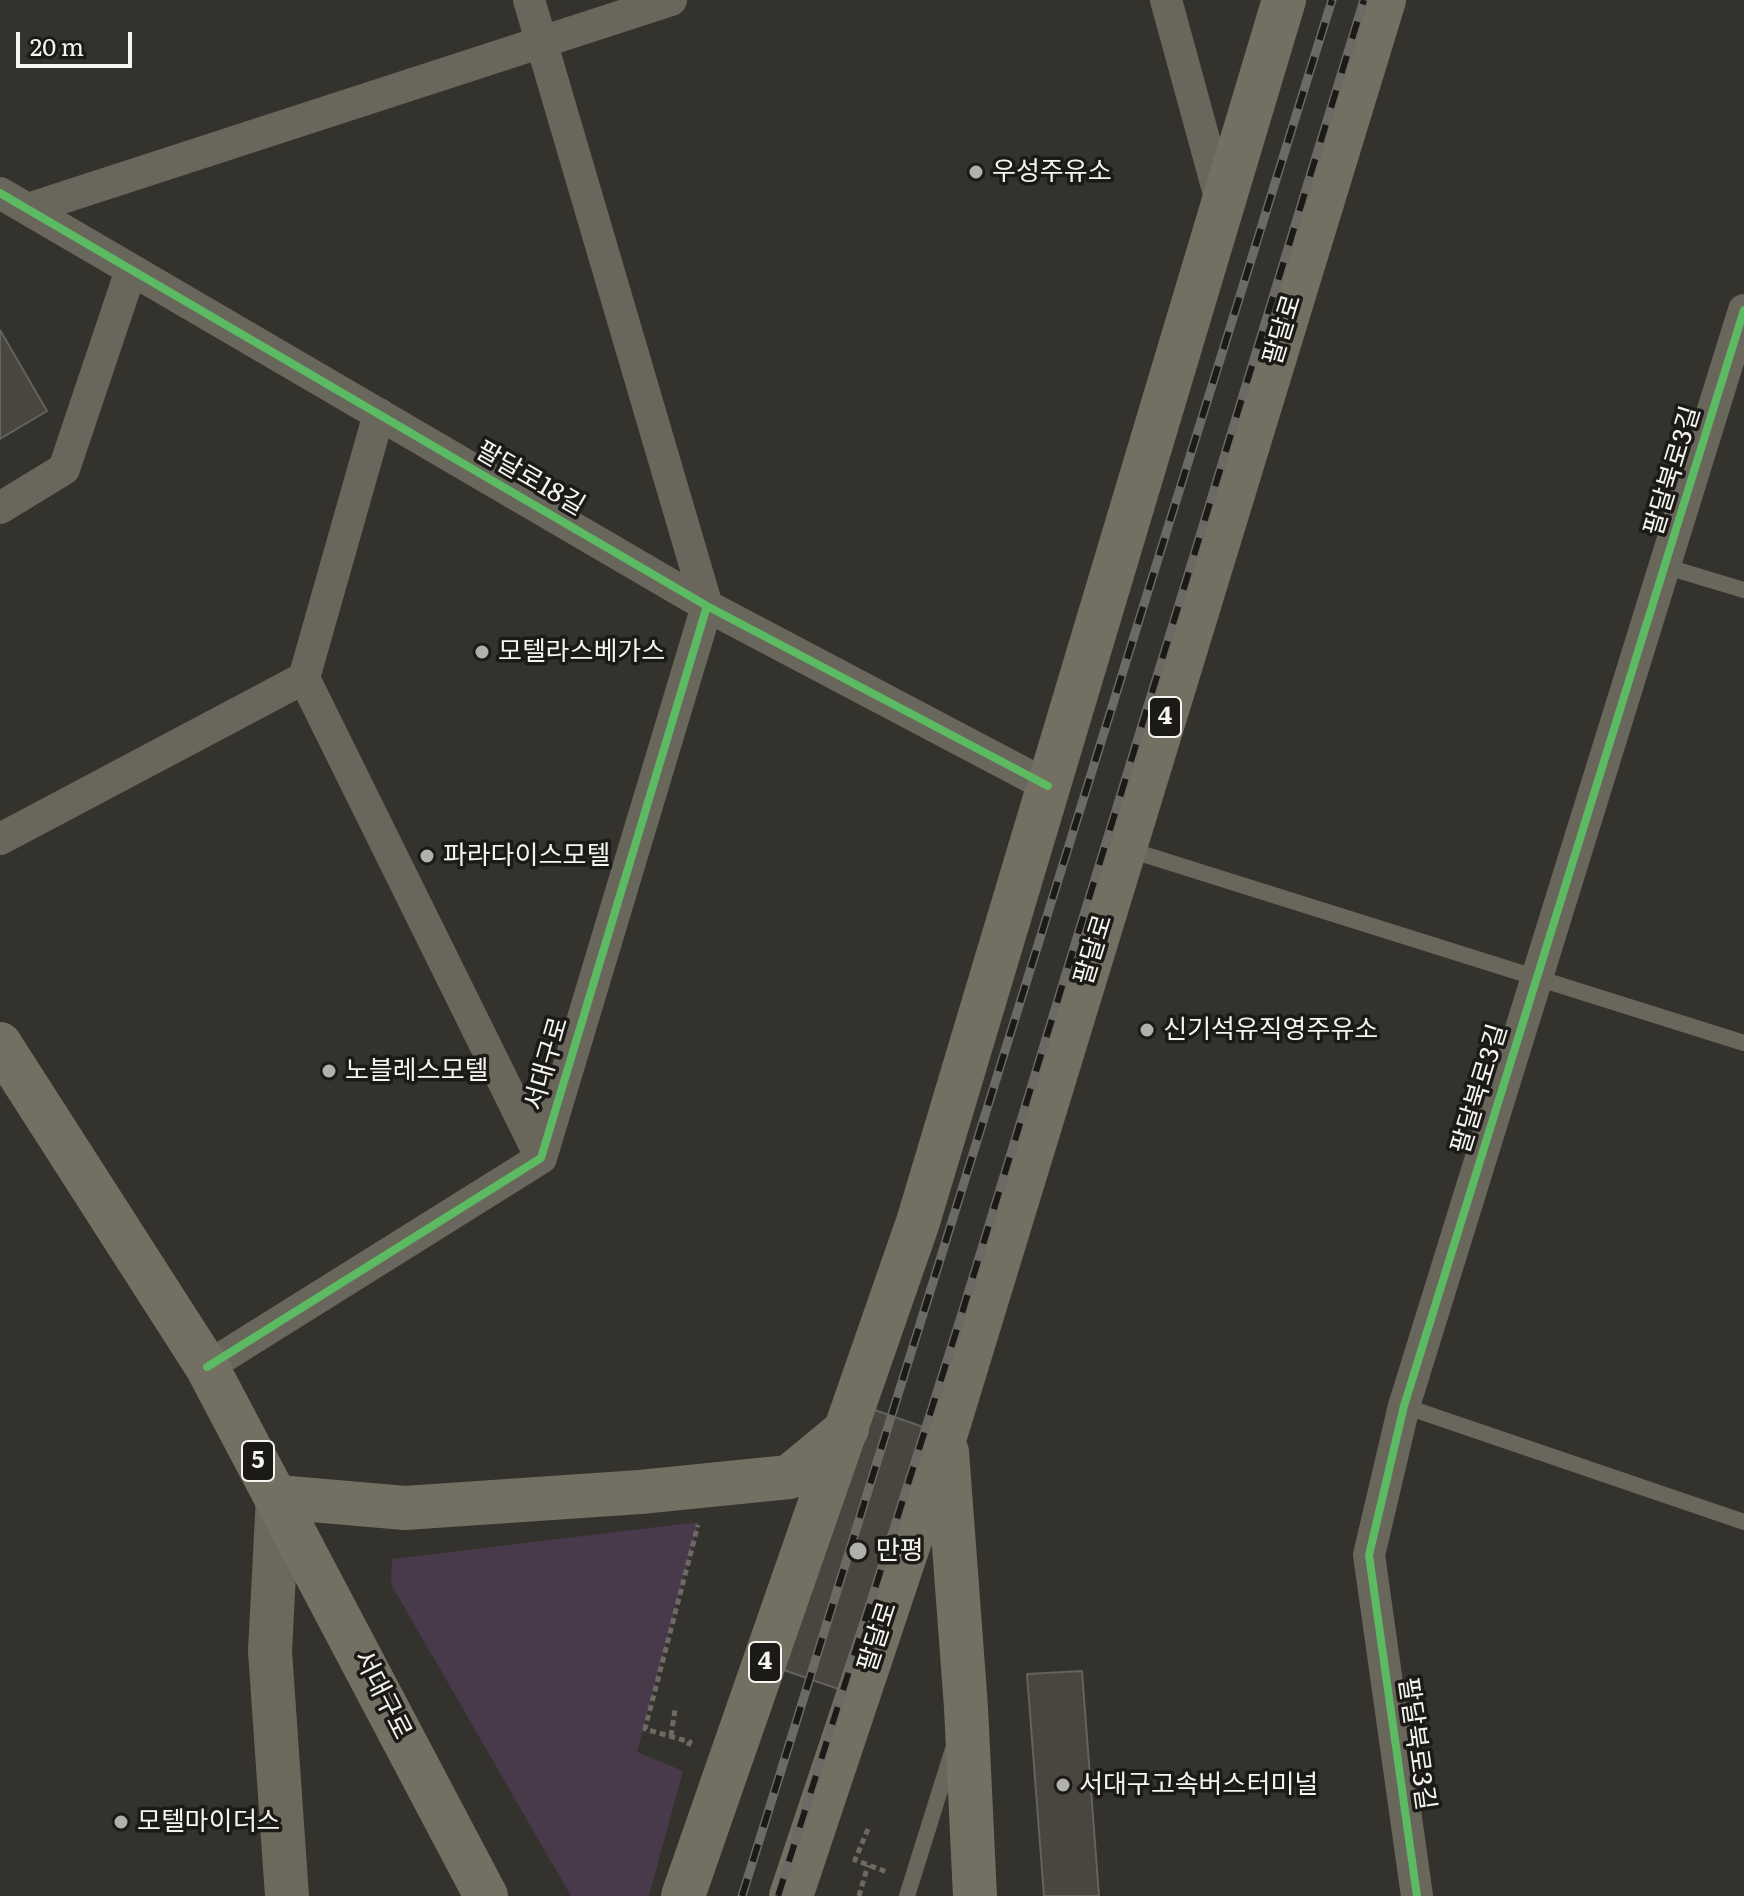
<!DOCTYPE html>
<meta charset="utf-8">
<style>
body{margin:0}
#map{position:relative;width:1744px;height:1896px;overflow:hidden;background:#33322d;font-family:Literata,serif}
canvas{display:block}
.scale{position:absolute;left:16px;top:32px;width:116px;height:36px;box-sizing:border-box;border:4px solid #f5f4ef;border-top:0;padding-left:10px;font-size:24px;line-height:28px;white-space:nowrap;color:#f5f4ef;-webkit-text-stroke:6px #1b1a17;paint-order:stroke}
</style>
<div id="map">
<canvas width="1744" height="1896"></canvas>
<div class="scale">20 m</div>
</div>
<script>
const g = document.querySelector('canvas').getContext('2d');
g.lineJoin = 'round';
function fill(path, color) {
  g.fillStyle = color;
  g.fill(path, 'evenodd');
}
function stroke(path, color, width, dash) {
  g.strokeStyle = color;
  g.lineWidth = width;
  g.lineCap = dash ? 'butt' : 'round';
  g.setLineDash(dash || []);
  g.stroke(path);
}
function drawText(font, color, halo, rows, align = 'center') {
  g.font = font + ' Literata,"Noto Sans KR",serif';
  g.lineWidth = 7;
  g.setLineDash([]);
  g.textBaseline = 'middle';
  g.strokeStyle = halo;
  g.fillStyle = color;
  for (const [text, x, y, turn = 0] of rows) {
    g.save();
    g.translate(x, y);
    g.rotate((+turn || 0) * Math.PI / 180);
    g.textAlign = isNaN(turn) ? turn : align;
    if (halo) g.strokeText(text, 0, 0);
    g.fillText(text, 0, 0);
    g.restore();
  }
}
const green = new Path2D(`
 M699 1522 637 1752 683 1771 649 1896H571L391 1584 392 1559Z`);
const building = new Path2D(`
 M0 330 47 411 0 439Z
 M846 1400 952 1437 864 1698 758 1661Z
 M1082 1671 1099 1896H1044L1027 1674Z`);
const path = new Path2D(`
 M671 1736 675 1710
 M688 1746 690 1742 645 1729 698 1525
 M868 1829 855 1860 887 1872
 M859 1896 868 1865`);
const service = new Path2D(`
 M1664 566 1744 590
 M1127 849 1744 1043
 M1404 1406 1744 1522
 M907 1896 953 1749`);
const minor = new Path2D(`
 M529 0 707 606
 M1166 0 1222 205
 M0 193 707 606 1048 786
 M28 209 671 0
 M0 508 64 469 131 270
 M304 678 541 1158
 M0 839 304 678 379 414
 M207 1367 541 1158 707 606
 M1417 1896 1369 1555 1404 1406 1744 310`);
const secondary = new Path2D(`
 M278 1497 270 1651 287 1896`);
const primary = new Path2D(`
 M0 1044 207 1367 486 1896
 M947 1452 966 1707 975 1896
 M278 1497 405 1508 640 1492 789 1477 847 1429
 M683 1896 918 1222 1284 0
 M791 1896 946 1433 1384 0`);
const rail = new Path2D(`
 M742 1896 1332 0
 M778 1896 963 1310 1364 0`);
const cycleway = new Path2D(`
 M0 193 707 606 1048 786
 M207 1367 541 1158 707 606
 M1417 1896 1369 1555 1404 1406 1744 310`);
const markers = [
 [976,172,8,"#b1b0ab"],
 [482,652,8,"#b1b0ab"],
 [427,856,8,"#b1b0ab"],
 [1147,1030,8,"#b1b0ab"],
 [329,1071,8,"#b1b0ab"],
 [858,1551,10,"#b1b0ab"],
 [1063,1785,8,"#b1b0ab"],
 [121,1822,8,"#b1b0ab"]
];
const shields = [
 [1165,717,32],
 [258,1461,32],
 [765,1662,32]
];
const shieldNames = [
 ["4",1165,717],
 ["5",258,1461],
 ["4",765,1662]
];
const poiNames = [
 ["우성주유소",992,172],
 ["모텔라스베가스",498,652],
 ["파라다이스모텔",443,856],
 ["신기석유직영주유소",1163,1030],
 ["노블레스모텔",345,1071],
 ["만평",876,1551],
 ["서대구고속버스터미널",1079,1785],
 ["모텔마이더스",137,1822]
];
const streetNames = [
 ["팔달로",1283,330,-73],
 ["팔달북로3길",1673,471,-73],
 ["팔달로18길",530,479,30],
 ["팔달로",1094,950,-73],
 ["서대구로",547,1064,-74],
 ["팔달북로3길",1480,1089,-73],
 ["팔달로",878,1637,-72],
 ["서대구로",382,1695,63],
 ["팔달북로3길",1416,1744,82]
];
fill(green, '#483a4a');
fill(building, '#48463e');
stroke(building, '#62625e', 2);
stroke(path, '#6d6a63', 5, [6, 4]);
stroke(service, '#69665c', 16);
stroke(minor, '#69665c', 32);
stroke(secondary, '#6b685c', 44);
stroke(primary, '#736f62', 44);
stroke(rail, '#6c6a64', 9);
stroke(rail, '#1b1a17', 6, [18]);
stroke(cycleway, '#5cba63', 8);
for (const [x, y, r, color] of markers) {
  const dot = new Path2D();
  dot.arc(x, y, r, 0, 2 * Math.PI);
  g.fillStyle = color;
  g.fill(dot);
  stroke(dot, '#1b1a17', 3);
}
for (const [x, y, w] of shields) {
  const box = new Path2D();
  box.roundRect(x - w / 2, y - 20, w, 40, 6);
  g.fillStyle = '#1b1a17';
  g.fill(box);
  stroke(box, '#f5f4ef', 2);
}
drawText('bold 24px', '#f5f4ef', null, shieldNames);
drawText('26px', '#f5f4ef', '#1b1a17', poiNames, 'left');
drawText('26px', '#f5f4ef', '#1b1a17', streetNames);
</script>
